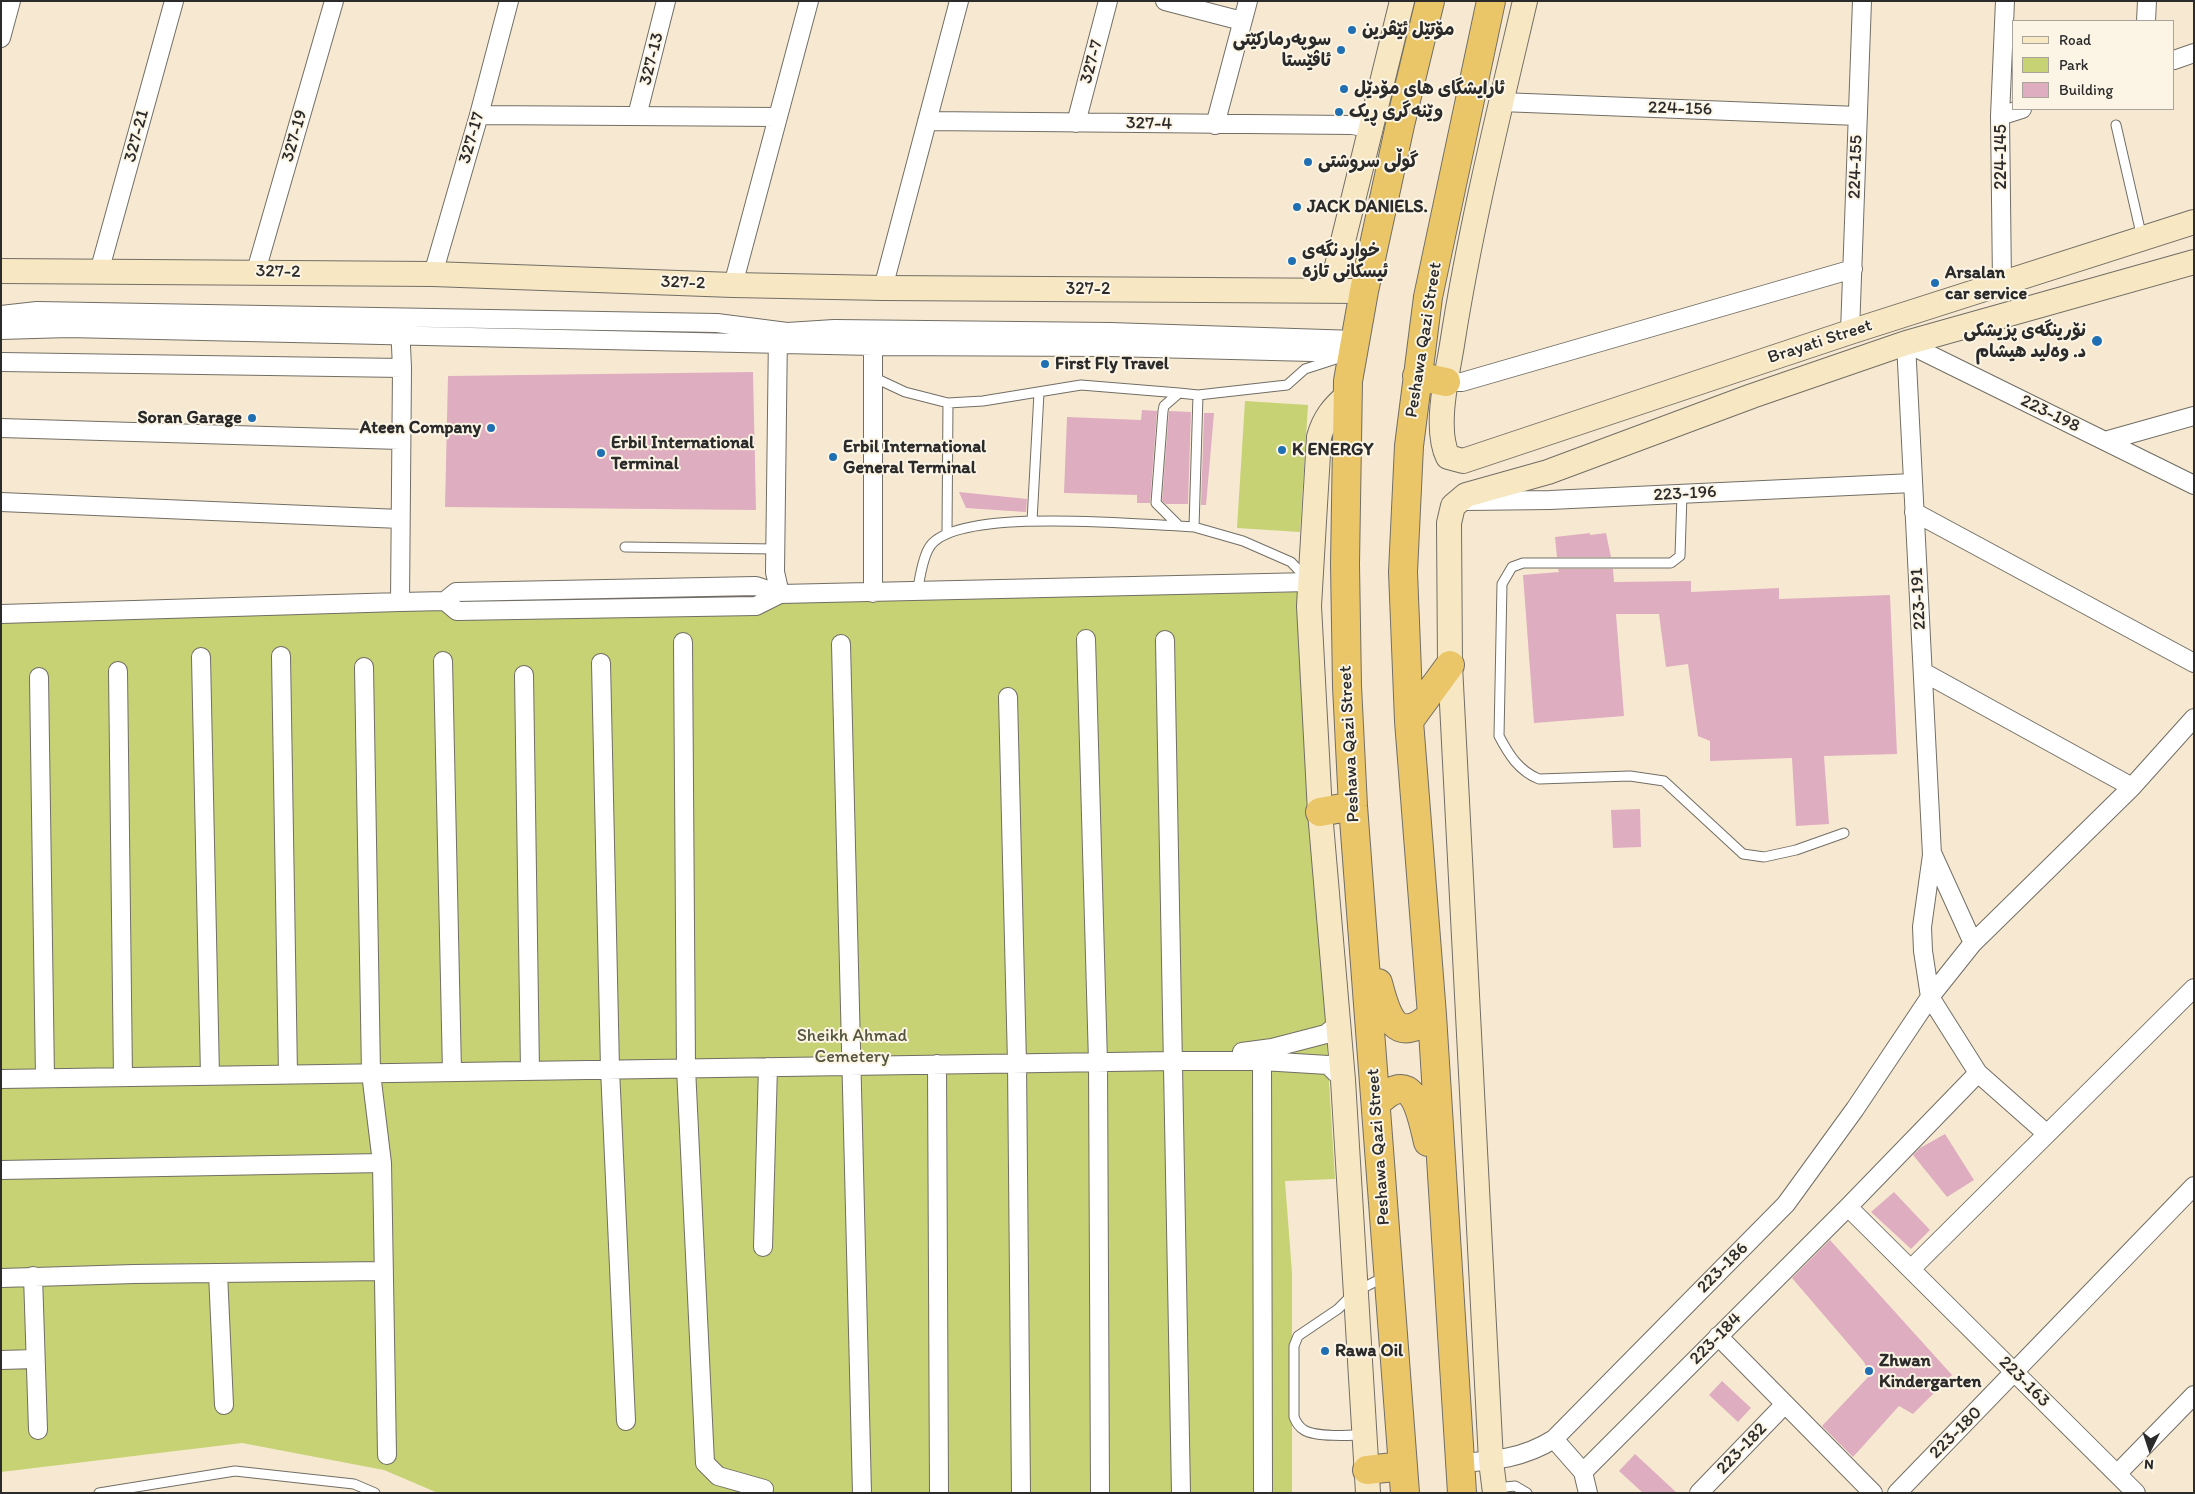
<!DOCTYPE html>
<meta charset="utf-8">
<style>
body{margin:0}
#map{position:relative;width:2195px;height:1494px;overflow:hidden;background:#f7e9d1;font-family:Itim,sans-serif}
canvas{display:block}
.frame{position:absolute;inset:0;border:2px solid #2b2b2b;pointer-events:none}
.legend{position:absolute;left:2012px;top:20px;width:162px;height:90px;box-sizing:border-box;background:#fcf5e5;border:1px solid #a8a49b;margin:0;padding:6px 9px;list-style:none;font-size:15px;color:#2b2b2b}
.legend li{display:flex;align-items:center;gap:10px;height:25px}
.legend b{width:25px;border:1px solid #a8a49b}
.north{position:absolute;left:2125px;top:1424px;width:50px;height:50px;-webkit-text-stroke:4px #fcf5e5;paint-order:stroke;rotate:184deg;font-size:14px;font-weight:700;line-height:20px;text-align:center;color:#2b2b2b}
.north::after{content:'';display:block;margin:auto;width:18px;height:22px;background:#2b2b2b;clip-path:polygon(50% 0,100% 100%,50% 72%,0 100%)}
</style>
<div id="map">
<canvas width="2195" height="1494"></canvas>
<div class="frame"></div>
<ul class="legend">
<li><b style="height:6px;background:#f7e8c3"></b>Road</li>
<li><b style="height:14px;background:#c6d273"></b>Park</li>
<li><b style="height:14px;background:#deadc0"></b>Building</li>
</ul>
<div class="north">N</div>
</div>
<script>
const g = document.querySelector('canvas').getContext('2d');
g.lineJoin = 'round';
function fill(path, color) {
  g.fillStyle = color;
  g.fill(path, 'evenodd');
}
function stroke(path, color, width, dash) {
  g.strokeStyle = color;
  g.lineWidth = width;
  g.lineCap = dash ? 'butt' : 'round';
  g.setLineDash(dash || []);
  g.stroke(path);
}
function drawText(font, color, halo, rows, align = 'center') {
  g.font = font + ' Itim,"Playpen Sans Arabic",sans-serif';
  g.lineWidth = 4;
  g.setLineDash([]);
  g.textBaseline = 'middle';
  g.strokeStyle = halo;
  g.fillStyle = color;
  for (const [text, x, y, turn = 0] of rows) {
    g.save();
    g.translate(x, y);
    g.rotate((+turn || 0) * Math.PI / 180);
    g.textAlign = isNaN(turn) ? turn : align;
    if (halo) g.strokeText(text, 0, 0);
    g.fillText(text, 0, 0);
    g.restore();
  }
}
const green = new Path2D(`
 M1245 401 1308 405 1300 532 1237 528Z
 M1299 592 1335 1179 1285 1181 1292 1273V1493H438L384 1470 242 1443 1 1472V615Z`);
const building = new Path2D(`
 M753 372 756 510 445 507 448 376Z
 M1142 410 1157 411 1150 503H1137V495L1064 493 1067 417 1141 420Z
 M1169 411 1191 412 1188 504H1166L1162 501Z
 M1204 413H1214L1206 505H1201Z
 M959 492 1027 499 1026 512 966 508Z
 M1590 533V535L1606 533 1611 557H1557L1555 537Z
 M1558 569H1613L1614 582 1691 581V592L1779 588V599L1890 595 1897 754 1824 756 1829 824 1796 826 1792 758 1710 761V741L1698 736 1688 664 1666 667 1659 614H1616L1624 716 1534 723 1523 575 1559 572Z
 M1640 809 1641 847 1613 848 1611 810Z
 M1945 1134 1974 1180 1947 1197 1913 1155 1920 1148Z
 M1894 1192 1930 1230 1911 1249 1871 1212Z
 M1830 1240 1952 1375 1913 1414 1899 1406 1853 1457 1822 1426 1870 1375 1864 1362 1792 1278Z
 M1722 1381 1751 1408 1738 1422 1709 1395Z
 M1635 1454 1677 1493H1643L1619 1471Z`);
const lane = new Path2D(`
 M2116 125 2142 238
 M873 377 905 392 948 403 983 401 1081 385 1179 393
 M1682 494 1680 556 1671 563H1523L1512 567 1502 584 1499 736C1509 755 1519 771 1539 779L1630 776 1664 781 1743 854 1764 857 1796 850 1844 833
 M1032 521 1039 393
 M1194 527 1198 395
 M947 532 948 403
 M625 547 776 549
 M1307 579 1291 562 1243 541 1194 527 1179 526 1156 503 1163 411 1164 406 1179 393 1198 395 1287 385 1305 369 1339 358
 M917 592C920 579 922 559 929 548 952 507 1133 524 1179 526
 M1364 1434C1351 1436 1315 1437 1304 1430 1299 1427 1296 1422 1294 1417V1346L1298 1336 1338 1309 1355 1292 1386 1276
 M1496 1488 1515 1486 1527 1493
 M99 1493 235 1471 354 1484 375 1493`);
const street = new Path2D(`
 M1165 1 1242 21
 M2146 21 2147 1
 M1 38 11 1
 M2174 60 2194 53
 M1501 102 1858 116
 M479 115 778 117
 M637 116 666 1
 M2000 116 2022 109
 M927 121 1352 125 1370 128
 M1076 123 1108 1
 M1215 125 1248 1
 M256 271 334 1
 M99 272 174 1
 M433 274 479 115 509 1
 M2002 283 2000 116 2005 1
 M733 285 809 1
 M883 288 959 1
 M1 315 37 311 717 323 787 332 834 329 1110 332 1356 340
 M1 330 68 328 873 346 1110 347 1353 353
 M778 332 775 572 780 594 1310 582
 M1850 332 1862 1
 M1 362 402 368
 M1446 382H1462L1853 269
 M1 428 400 440
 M2105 441 2194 416
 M1466 501 1550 500 1913 483
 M1 502 400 519
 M1914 512 2194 663
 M756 586 780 594 756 606 457 611 445 601 456 592Z
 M873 593V336
 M400 602 445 601
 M1 614 400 602 402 368 400 324
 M1086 639 1098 1062 1100 1493
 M1165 640 1181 1493
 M683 642 686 1068 705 1463 718 1476 764 1489
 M841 644 862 1493
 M281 656 288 1074
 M201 657 210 1076
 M443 661 452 1072
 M601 663 610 1069 626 1421
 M364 667 371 1073 382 1163 387 1455
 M118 671 123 1077
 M1923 672 2132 787
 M524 675 530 1071
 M39 677 45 1078
 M1008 697 1017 1063 1021 1493
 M1933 855 1973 943
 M1242 1052 1272 1048 1326 1034 1338 1024
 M1262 1061 1263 1490
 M937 1064 939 1493
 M1 1079 1174 1061H1262L1328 1065 1343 1080
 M2047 1134 1978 1073 1930 997 1923 951 1922 927 1932 855 1906 343 2194 485
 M1 1170 382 1163
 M1848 1207 2136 1493
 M763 1247 768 1067
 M1911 1269 2194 988
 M218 1273 224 1405
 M33 1276 38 1430
 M1 1278 134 1274 384 1271
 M1718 1336 1873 1493
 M1 1360 35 1359
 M1554 1439 1583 1472 1588 1493
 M1458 1463C1494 1461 1524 1458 1554 1439L1786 1204 1855 1109 1930 997 1973 943 2132 787 2194 718
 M1583 1472 1848 1207 1978 1073
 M2117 1474 2194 1395
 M1699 1493 1785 1404
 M1897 1493 2194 1186`);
const secondary = new Path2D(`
 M1525 1C1498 116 1470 229 1452 345 1447 376 1434 429 1448 457L1463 461 1850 332 2194 222
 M1 271 433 274 733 285 883 288 1364 291
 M1331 290 1402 1
 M1348 395C1333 407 1324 419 1319 437L1309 606 1320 812 1343 1080 1368 1493
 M1495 1493 1491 1461 1450 665 1449 523 1453 506 1466 495 1548 472 1752 396 1906 343 2194 262`);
const highway = new Path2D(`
 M1417 376 1446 382
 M1409 721 1450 665
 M1320 812 1353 806
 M1378 983C1386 1014 1395 1048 1432 1015
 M1377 1103C1414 1065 1421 1113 1428 1142
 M1367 1470 1403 1466
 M1405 1493 1353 806 1347 686 1345 564 1348 381 1364 291 1400 125 1430 1
 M1462 1493 1432 1015 1409 721 1403 572 1409 446 1428 297 1491 1`);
const markers = [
 [1352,30,5,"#1f6fb2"],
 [1341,50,5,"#1f6fb2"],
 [1344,89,5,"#1f6fb2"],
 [1339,112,5,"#1f6fb2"],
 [1308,162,5,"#1f6fb2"],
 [1297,207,5,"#1f6fb2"],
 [1292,261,5,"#1f6fb2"],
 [1935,283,5,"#1f6fb2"],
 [2097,341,6,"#1f6fb2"],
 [1045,364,5,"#1f6fb2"],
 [252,418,5,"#1f6fb2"],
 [491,428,5,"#1f6fb2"],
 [1282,450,5,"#1f6fb2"],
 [601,453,5,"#1f6fb2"],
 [833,457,5,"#1f6fb2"],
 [1325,1351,5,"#1f6fb2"],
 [1869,1371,5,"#1f6fb2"]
];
const poiNames = [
 ["مۆتێل ئێڤرین",1362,30],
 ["سوپەرمارکێتی",1331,40,"right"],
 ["ئاڤێستا",1331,61,"right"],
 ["ئارایشگای های مۆدێل",1354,89],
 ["وێنەگری ڕیک",1349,112],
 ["گوڵی سروشتی",1318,162],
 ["JACK DANIELS.",1307,207],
 ["خواردنگەی",1302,251],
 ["ئیسکانی تازە",1302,272],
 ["Arsalan",1945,273],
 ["car service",1945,294],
 ["نۆرینگەی پزیشکی",2086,331,"right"],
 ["د. وەلید هیشام",2086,352,"right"],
 ["First Fly Travel",1055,364],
 ["Soran Garage",242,418,"right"],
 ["Ateen Company",481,428,"right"],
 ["Erbil International",611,443],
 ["Terminal",611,464],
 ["Erbil International",843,447],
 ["General Terminal",843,468],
 ["K ENERGY",1292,450],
 ["Rawa Oil",1335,1351],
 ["Zhwan",1879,1361],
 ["Kindergarten",1879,1382]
];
const streetNames = [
 ["327-13",652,59,-76],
 ["327-7",1092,62,-75],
 ["224-156",1680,109,2],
 ["327-4",1149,124,1],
 ["327-21",137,136,-75],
 ["327-19",295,136,-74],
 ["327-17",472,138,-74],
 ["224-145",2001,157,-90],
 ["224-155",1856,167,-88],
 ["327-2",278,272,1],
 ["327-2",683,283,2],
 ["327-2",1088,289],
 ["Peshawa Qazi Street",1424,340,-81],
 ["Brayati Street",1820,342,-18],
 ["223-198",2050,414,26],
 ["223-196",1685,494,-3],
 ["223-191",1919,599,-93],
 ["Peshawa Qazi Street",1350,744,-93],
 ["Peshawa Qazi Street",1379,1147,-94],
 ["223-186",1723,1268,-45],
 ["223-184",1716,1339,-45],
 ["223-163",2024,1382,45],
 ["223-180",1956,1433,-45],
 ["223-182",1742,1449,-46]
];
const parkNames = [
 ["Sheikh Ahmad",852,1036],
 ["Cemetery",852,1057]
];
fill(green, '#c6d273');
fill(building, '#deadc0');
stroke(lane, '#726e65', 11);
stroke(street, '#726e65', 20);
stroke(secondary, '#726e65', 26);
stroke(highway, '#726e65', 30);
stroke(lane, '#fff', 9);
stroke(street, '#fff', 18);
stroke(secondary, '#f7e8c3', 24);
stroke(highway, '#ebc669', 28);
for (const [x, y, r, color] of markers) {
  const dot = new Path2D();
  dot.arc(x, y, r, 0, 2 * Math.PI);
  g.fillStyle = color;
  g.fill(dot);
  stroke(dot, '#fcf5e5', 2);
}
drawText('bold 18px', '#2b2b2b', '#fcf5e5', poiNames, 'left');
drawText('18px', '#2b2b2b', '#fcf5e5', streetNames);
drawText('18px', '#52553d', '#fcf5e5', parkNames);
</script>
